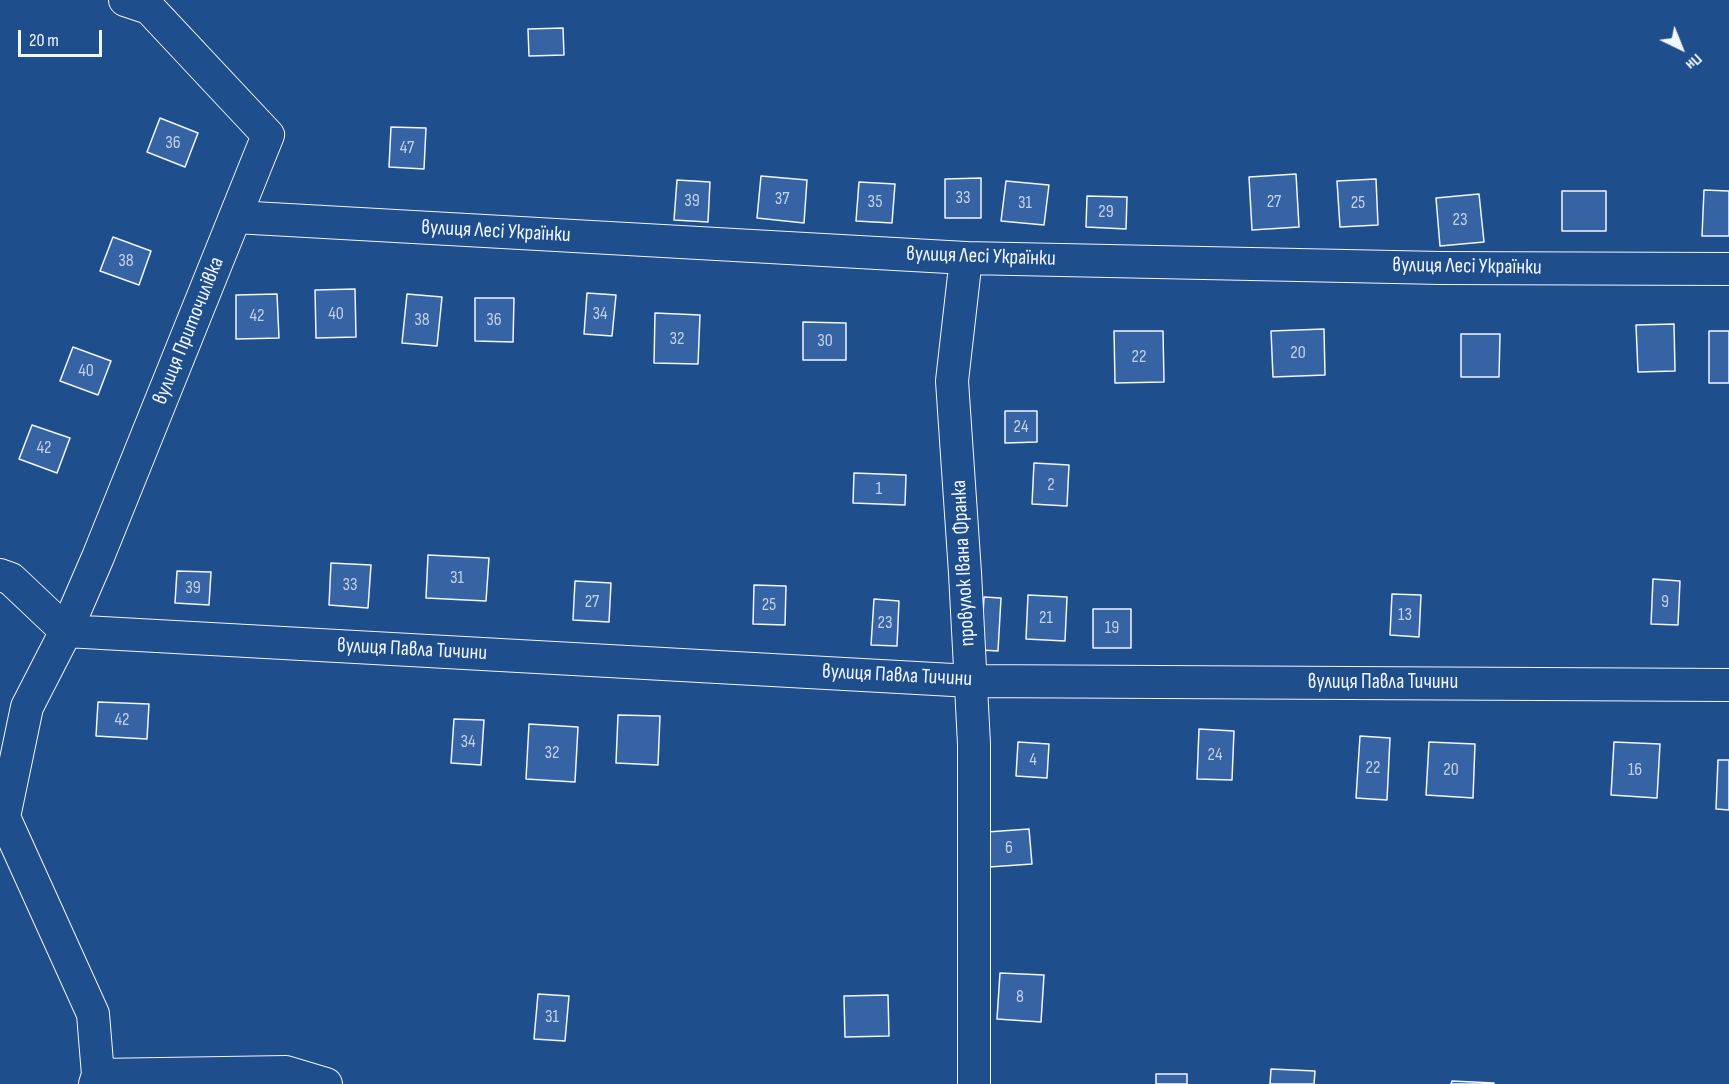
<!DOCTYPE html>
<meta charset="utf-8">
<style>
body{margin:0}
#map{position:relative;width:1729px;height:1084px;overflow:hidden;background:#1f4e8c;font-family:"Sofia Sans Condensed",sans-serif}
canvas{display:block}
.north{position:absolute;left:1651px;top:18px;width:60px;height:60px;-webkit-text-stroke:4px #1f4e8c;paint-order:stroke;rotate:137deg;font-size:16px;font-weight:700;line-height:24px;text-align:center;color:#f2f6ff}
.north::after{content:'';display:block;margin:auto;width:21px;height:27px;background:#f2f6ff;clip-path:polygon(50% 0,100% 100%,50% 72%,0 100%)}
.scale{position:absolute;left:18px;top:30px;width:84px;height:27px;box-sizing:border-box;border:3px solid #f2f6ff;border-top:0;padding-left:8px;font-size:18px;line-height:21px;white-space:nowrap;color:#f2f6ff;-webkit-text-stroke:4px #1f4e8c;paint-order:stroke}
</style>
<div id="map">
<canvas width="1729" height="1084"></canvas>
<div class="north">Пн</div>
<div class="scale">20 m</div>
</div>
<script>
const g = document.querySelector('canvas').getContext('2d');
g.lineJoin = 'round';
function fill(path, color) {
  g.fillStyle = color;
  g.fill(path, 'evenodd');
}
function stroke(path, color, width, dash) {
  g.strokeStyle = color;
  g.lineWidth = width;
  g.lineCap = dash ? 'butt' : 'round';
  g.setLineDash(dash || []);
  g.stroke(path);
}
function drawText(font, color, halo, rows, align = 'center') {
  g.font = font + ' "Sofia Sans Condensed",sans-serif';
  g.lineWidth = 4.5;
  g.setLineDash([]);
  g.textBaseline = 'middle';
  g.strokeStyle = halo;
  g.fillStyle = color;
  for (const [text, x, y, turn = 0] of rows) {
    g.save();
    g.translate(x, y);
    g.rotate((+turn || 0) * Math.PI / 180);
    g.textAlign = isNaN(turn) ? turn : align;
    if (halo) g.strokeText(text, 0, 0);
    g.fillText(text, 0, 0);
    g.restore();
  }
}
const building = new Path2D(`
 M563 28 564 55 529 56 528 29Z
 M160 118 198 133 185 167 147 152Z
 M391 127 426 128 424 169 389 167Z
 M1296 174 1299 227 1252 230 1249 177Z
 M761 176 807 180 804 223 757 218Z
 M981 178V218H945V179Z
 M1376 179 1378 225 1340 227 1337 181Z
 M677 180 710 182 708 222 674 220Z
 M1006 181 1049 185 1044 225 1001 221Z
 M859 182 895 184 892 223 856 221Z
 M1704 190 1729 191V236H1702Z
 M1562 191H1606V231H1562Z
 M1479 194 1484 242 1440 246 1436 198Z
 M1087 196 1127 197 1126 229 1086 227Z
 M113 237 151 251 139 285 100 271Z
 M355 289 356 337 316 338 315 290Z
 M587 293 616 295 612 336 584 334Z
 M277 294 279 338 236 339V295Z
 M407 294 442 297 437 346 402 343Z
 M475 298H514L513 342 475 341Z
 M655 313 700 315 698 364 654 363Z
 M803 322 846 323V360H803Z
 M1674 324 1675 371 1638 372 1636 325Z
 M1324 329 1325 375 1273 377 1271 331Z
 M1114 331H1163L1164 382 1115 383Z
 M1709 331H1729V383H1709Z
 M1461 334H1500L1499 377H1461Z
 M73 347 111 361 98 395 60 381Z
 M1005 411H1037V442L1005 443Z
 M32 425 70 438 57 473 19 459Z
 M1034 463 1069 465 1067 506 1032 504Z
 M854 473 906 475 905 505 853 503Z
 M428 555 489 558 486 601 426 598Z
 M331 563 371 565 368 608 329 605Z
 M177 571 211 572 209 605 175 603Z
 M1653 579 1680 581 1678 625 1651 624Z
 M575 581 611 583 609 622 573 620Z
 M754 585 786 586 785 625 753 624Z
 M1392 594 1421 595 1419 637 1390 635Z
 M1028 595 1067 597 1065 641 1026 639Z
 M984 597 1001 598 998 651 981 650Z
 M874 599 899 601 897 646 871 645Z
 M1093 609H1131V648H1093Z
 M98 702 149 704 147 739 96 736Z
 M618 715 660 716 658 765 616 763Z
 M454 719 484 720 481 765 451 763Z
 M529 724 578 727 575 782 526 779Z
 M1199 729 1234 731 1232 780 1197 779Z
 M1360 736 1390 738 1387 800 1356 798Z
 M1018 742 1049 744 1047 778 1016 776Z
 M1429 742 1475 744 1473 798 1426 795Z
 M1614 742 1660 744 1657 798 1611 795Z
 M1718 760H1729V810L1716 809Z
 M1029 829 1032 864 989 867 987 832Z
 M1000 973 1044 975 1041 1022 997 1019Z
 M538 994 569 996 565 1041 534 1039Z
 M888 995 889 1036 845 1037 844 996Z
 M1271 1069 1315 1071 1314 1084H1270Z
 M1156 1074H1187V1084H1156Z
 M1452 1081 1494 1083V1084H1451Z`);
const minor = new Path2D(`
 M235 217 966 258 1441 268 1729 269
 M966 258 952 381 965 573 974 744V1084
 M0 575 11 579 66 631
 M66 631 971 681 1729 685
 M98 1075 286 1072 326 1084
 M95 1084 98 1075 93 1014 4 817 27 707 66 631 98 557 268 135 149 8 125 0`);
const numberNames = [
 ["36",173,143],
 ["47",407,148],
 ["33",963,198],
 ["37",782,199],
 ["39",692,201],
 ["35",875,202],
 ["27",1274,202],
 ["31",1025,203],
 ["25",1358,203],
 ["29",1106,212],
 ["23",1460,220],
 ["38",126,261],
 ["40",336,314],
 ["34",600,314],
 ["42",257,316],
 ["38",422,320],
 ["36",494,320],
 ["32",677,339],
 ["30",825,341],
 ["20",1298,353],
 ["22",1139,357],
 ["40",86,371],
 ["24",1021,427],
 ["42",44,448],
 ["2",1051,485],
 ["1",879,489],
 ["31",457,578],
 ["33",350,585],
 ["39",193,588],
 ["27",592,602],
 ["9",1665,602],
 ["25",769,605],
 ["13",1405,615],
 ["21",1046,618],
 ["23",885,623],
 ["19",1112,628],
 ["42",122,720],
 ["34",468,742],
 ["32",552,753],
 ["24",1215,755],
 ["4",1033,760],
 ["22",1373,768],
 ["20",1451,770],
 ["16",1635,770],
 ["6",1009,848],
 ["8",1020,997],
 ["31",552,1017]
];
const streetNames = [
 ["вулиця Лесі Українки",496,232,3],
 ["вулиця Лесі Українки",981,257,2],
 ["вулиця Лесі Українки",1467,267,1],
 ["вулиця Приточилівка",189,331,-68],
 ["провулок Івана Франка",964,563,-93],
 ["вулиця Павла Тичини",412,650,3],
 ["вулиця Павла Тичини",897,676,3],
 ["вулиця Павла Тичини",1383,683]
];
fill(building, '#3563a3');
stroke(building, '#f2f6ff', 1.5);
stroke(minor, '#f2f6ff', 34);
stroke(minor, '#1f4e8c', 32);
drawText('18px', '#c3d1e8', null, numberNames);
drawText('21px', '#f2f6ff', '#1f4e8c', streetNames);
</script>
